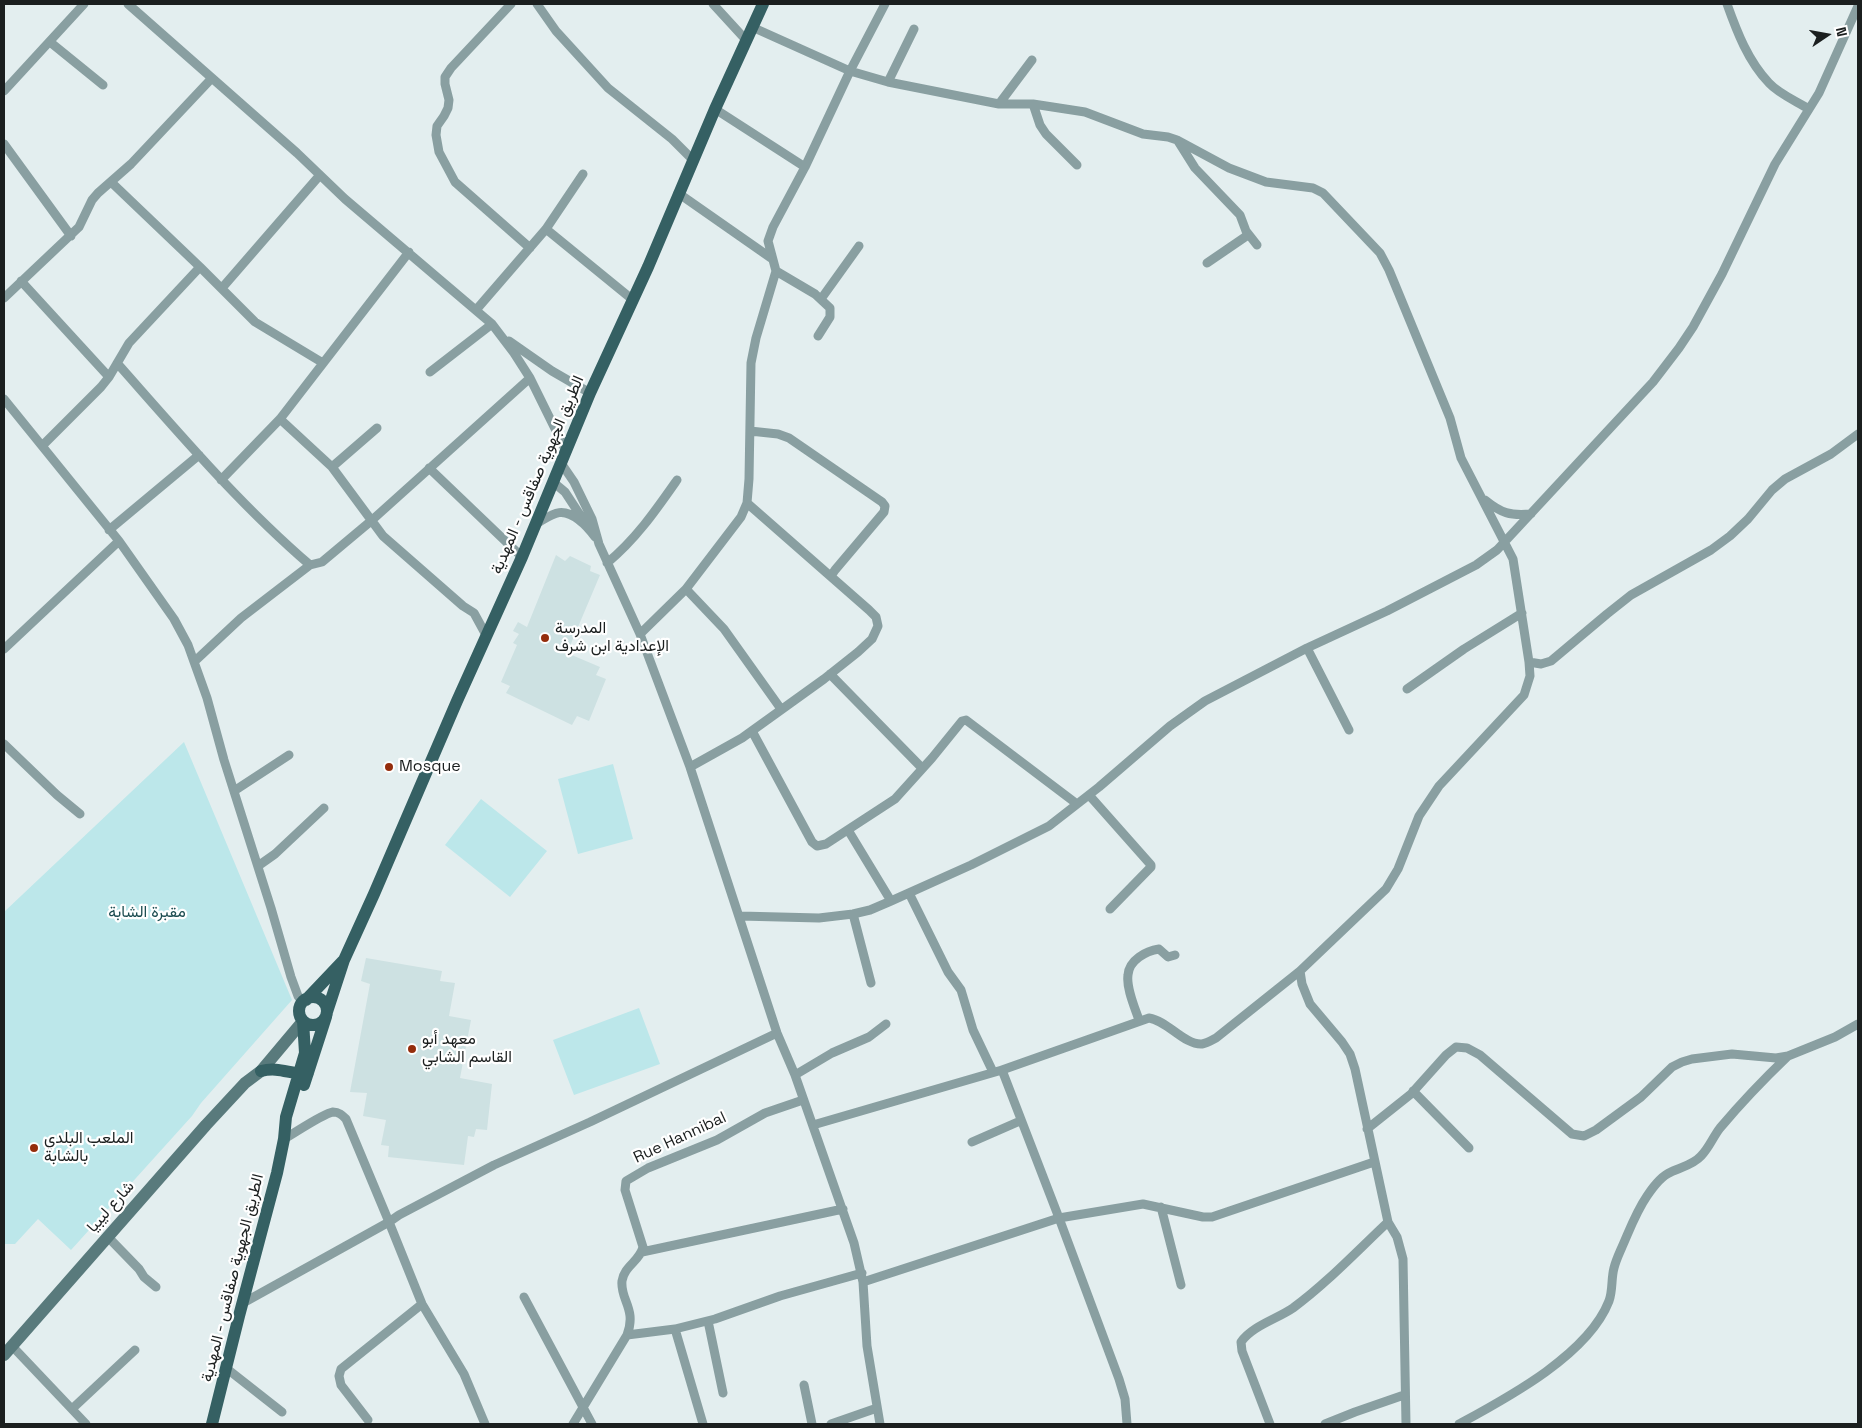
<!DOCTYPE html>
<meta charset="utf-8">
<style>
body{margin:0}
#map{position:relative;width:1862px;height:1428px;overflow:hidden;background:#e3eeef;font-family:"Space Grotesk",sans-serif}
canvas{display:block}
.frame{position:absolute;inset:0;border:5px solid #1b1f1f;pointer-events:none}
.north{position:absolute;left:1802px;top:10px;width:50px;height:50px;-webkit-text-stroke:4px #fff;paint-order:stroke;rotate:78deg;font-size:14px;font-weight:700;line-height:20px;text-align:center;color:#1b1f1f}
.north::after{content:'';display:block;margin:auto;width:18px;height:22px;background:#1b1f1f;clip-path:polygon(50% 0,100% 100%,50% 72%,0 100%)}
</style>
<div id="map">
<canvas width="1862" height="1428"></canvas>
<div class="frame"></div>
<div class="north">N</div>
</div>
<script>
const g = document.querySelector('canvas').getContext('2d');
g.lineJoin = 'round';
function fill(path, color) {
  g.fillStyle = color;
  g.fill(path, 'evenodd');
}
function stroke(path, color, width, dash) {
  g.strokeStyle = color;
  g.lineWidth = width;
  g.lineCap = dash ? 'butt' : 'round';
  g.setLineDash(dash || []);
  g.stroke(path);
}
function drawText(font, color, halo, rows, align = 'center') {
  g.font = font + ' "Space Grotesk",Vazirmatn,sans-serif';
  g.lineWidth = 4.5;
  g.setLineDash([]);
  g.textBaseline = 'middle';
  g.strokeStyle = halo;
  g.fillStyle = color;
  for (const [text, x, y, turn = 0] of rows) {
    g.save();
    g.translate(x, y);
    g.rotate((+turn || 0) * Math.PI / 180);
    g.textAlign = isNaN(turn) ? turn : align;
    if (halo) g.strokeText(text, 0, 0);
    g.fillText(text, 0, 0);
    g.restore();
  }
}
const built = new Path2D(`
 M556 555 565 561 570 556 591 566 590 571 600 575 567 653 600 667 596 675 606 679 589 721 577 716 572 725 506 693 510 686 501 682 517 645 513 643 519 634 513 631 518 622 527 627Z
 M366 958 442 971 440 981 455 983 449 1016 471 1020 460 1078 492 1084 487 1130 476 1129 474 1137 468 1136 464 1165 388 1157 389 1146 381 1145 386 1120 363 1116 367 1093 350 1092 370 984 361 981Z`);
const green = new Path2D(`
 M184 742 292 1000 201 1103 192 1116 71 1250 38 1219 15 1244H4V912Z
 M613 764 633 839 578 854 558 779Z
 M481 799 547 851 510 897 445 845Z
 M639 1008 660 1064 574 1095 553 1040Z`);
const street = new Path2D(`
 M128 4 297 153 345 199 492 324 514 353 530 378 566 451
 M511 4 451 68 445 77V84L449 100 448 108 444 116 437 126 436 135 439 152 455 182 530 248
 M537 4 556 31 608 88 672 139 693 160
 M713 4 746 40
 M1727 4C1737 32 1748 61 1769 83 1779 94 1796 101 1809 109
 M752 27 850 71 888 82 999 104H1033L1085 112 1143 134 1168 137 1177 140 1229 168 1266 182 1313 188 1323 193 1380 253 1389 270 1450 418 1461 458 1513 559 1529 662 1530 676 1524 695 1439 786 1419 816 1398 869 1386 889 1300 971 1216 1038C1212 1040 1207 1043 1202 1044 1184 1045 1168 1021 1149 1018L1002 1070 813 1125
 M50 42 103 85
 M888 82 914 29
 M4 91 84 4
 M999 104 1032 60
 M1033 104 1040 125 1046 134 1077 165
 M715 109 805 167
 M1178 141 1195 168 1240 215 1246 231 1257 245
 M4 144 71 236
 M111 182 200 267 255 322 323 363
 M678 193 771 258
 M546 229 633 300
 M1207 263 1248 235
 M776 271 815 294 830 308V317L818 336
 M21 281 109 377
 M222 288 320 175
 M4 298 79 227 92 200 98 193 131 164 212 78
 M821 299 859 246
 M476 310 546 229 583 174
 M509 341 552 371 590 393
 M117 363C179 433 239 504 310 565
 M430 372 492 324
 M4 399 119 541 174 619 188 645 207 698 224 760 271 908 291 977 298 996 303 1002
 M280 419 332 467 383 536 463 606 474 613 486 635
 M750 431 778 434 789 438 882 502 885 506 884 512 835 570 831 576
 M43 445 101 387 109 377 129 343 200 267
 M561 463 574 482 592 519 599 544 640 634 690 767 777 1033 795 1075 854 1243 863 1282 867 1346 880 1424
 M332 467 377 428
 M429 468 522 557
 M221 480 280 419 409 252
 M553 482 565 492 584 521
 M1485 500C1501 513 1510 516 1531 514
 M536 524C553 514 561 506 579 520 586 525 590 530 595 537
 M109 530 199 455
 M607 563C636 539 656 510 677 480
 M686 589 724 629 781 709
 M640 634 686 589 741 517 747 503 749 479 751 363 756 338 776 271 768 241 773 227 805 167 850 71 885 4
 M1307 648 1349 730
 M4 649 119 541
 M195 661 241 618 310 565 322 562 371 521 530 378
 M1529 662 1541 664 1551 661 1607 614 1631 595 1711 550 1730 536 1748 519 1772 490 1785 479 1831 454 1858 434
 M830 674 922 768
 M1407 689 1464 649 1522 613
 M752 731 812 842 817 846 826 844 895 799 932 758 962 721 966 720 1077 804
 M4 744 57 795 80 814
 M690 767 742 738 824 679 858 652 872 639 878 626 876 617 869 610 747 503
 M234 791 289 755
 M1089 795 1151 865V867L1110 909
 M848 830 891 901
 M258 866 275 854 324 808
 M909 893 948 972 961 990 973 1030 993 1072
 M853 914 871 983
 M740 916 819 918 853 914 870 910 891 901 971 865 1049 826 1099 787 1170 726 1205 701 1307 648 1387 611 1476 565 1497 550 1653 382 1679 348 1693 327 1722 274 1775 164 1819 93 1858 6
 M1300 971 1302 984 1310 1004 1342 1042 1350 1054 1355 1069 1388 1222 1397 1237 1403 1259 1406 1424
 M1139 1020C1135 1008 1126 988 1128 975 1129 960 1146 951 1159 949L1168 957 1175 955
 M1002 1070 1059 1218 1119 1379 1125 1399 1127 1424
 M795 1075 832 1053 869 1037 886 1024
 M1413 1091 1469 1148
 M1367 1129 1411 1094 1446 1055 1456 1047 1467 1048 1480 1055 1572 1134 1584 1136 1596 1130 1641 1097 1672 1067 1682 1062 1692 1059 1732 1054 1776 1058 1788 1056 1835 1037 1858 1024
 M284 1139C295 1133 322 1114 333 1112 339 1112 342 1115 346 1119L389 1222 399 1215 494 1165 590 1122 777 1033
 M972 1142 1020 1121
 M1161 1207 1181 1285
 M107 1236 139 1269 144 1277 156 1287
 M642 1252 843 1209
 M863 1282 1059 1218 1143 1204 1203 1217H1212L1374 1162
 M524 1297 592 1424
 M243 1303 389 1222 422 1304 464 1374 485 1424
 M708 1321 723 1393
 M675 1329 703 1424
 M627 1335 675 1329 715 1319 780 1296 862 1273
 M12 1346 86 1424
 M226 1368 282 1412
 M804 1385 812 1424
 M73 1408 135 1350
 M368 1420 341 1385 339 1376 341 1369 422 1304
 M573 1424 627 1335C637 1309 620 1300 622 1281 624 1266 640 1261 643 1247L625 1190 626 1181 648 1168 717 1140 765 1113 803 1100
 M831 1424 877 1408
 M1270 1424 1242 1351 1241 1342C1252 1326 1277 1319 1293 1308 1327 1283 1357 1251 1388 1222
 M1325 1424 1355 1412 1404 1395
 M1459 1424C1507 1398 1588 1355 1609 1301 1613 1290 1611 1279 1614 1268 1616 1260 1619 1254 1622 1247 1630 1229 1636 1212 1647 1196 1653 1187 1661 1176 1671 1172 1681 1167 1693 1165 1701 1156 1709 1148 1713 1137 1720 1128 1741 1103 1764 1079 1788 1056`);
const secondary = new Path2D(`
 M4 1355 206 1125 245 1083 261 1071 303 1021`);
const primary = new Path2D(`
 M299 1011a14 14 0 1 1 28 0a14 14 0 1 1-28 0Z
 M306 1000 343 961
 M327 1012 344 960 374 894 457 701 522 557 590 393 648 267 715 109 763 4
 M261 1071C281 1066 292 1076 308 1073
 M304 1085 326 1017
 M212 1424 239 1316 277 1173 284 1139 286 1117 305 1053 303 1021`);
const markers = [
 [545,638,5,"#942d0c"],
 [389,767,5,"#942d0c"],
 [412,1049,5,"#942d0c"],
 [34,1148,5,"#942d0c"]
];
const streetNames = [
 ["الطريق الجهوية صفاقس - المهدية",538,475,-67],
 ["Rue Hannibal",680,1138,-25],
 ["شارع ليبيا",111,1207,-49],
 ["الطريق الجهوية صفاقس - المهدية",233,1278,-76]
];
const poiNames = [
 ["المدرسة",555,629],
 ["الإعدادية ابن شرف",555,647],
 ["Mosque",399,767],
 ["معهد أبو",422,1040],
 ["القاسم الشابي",422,1058],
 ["الملعب البلدي",44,1139],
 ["بالشابة",44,1157]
];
const parkNames = [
 ["مقبرة الشابة",147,913]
];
fill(built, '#cde1e2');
fill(green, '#bce7ea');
stroke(street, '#899fa1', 9);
stroke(secondary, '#597a7c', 12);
stroke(primary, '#356063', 12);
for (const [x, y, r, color] of markers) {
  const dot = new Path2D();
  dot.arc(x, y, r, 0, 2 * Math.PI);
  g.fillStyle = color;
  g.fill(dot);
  stroke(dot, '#fff', 2);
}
drawText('16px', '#1b1f1f', '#fff', streetNames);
drawText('16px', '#1b1f1f', '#fff', poiNames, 'left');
drawText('16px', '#1d4d51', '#fff', parkNames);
</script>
